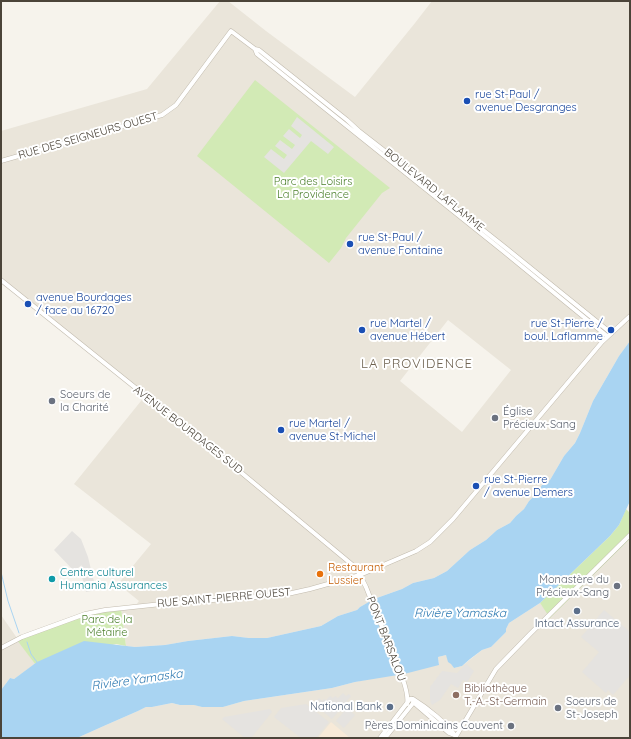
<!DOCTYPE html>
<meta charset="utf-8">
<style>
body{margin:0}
#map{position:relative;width:631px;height:739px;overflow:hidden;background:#f6f3ec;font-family:Quicksand,sans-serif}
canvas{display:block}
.frame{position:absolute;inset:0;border:2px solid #4b4439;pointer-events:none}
</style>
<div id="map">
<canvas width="631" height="739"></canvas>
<div class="frame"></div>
</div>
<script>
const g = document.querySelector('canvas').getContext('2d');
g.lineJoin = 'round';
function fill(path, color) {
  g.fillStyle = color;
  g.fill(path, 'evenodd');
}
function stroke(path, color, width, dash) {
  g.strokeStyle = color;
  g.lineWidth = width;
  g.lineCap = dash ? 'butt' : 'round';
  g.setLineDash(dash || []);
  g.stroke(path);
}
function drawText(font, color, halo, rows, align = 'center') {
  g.font = font + ' Quicksand,sans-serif';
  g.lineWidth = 4;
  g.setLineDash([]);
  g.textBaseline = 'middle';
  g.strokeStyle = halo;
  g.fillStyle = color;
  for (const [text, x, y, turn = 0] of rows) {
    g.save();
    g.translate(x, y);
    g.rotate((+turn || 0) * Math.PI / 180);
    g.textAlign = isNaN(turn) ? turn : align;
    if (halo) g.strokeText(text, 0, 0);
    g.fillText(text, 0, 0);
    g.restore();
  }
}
const residential = new Path2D(`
 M220 1H228L266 31 355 97 415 23 432 1H630V341L619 356 593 401 580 433 575 443 564 456 550 480 542 485 536 494 529 501 524 509 516 516 510 523 497 530 486 540 470 550 447 571 434 578 413 583 402 589 374 599 360 607 357 610 338 616 321 626 267 638H249L232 636 188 641 165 645 135 647 126 646 121 608 135 606 139 601 118 584 151 544 74 484 145 396 1 280V131L147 89ZM448 320 511 370 462 432 400 381Z
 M630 539V738H77L106 725 138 711 146 707H152L172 703 180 705H195L202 707H223L244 701 332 688 355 682 439 664 438 657 446 655 454 668 462 666 482 650 491 647 506 632V629L509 623 540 603 551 617Z
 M1 615 35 664 14 679 10 678 1 690Z`);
const commercial = new Path2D(`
 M331 722 350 738H318Z`);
const green = new Path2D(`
 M255 80 390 188 382 193 346 238 341 248 329 263 197 156Z
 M626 509 630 513V539L550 618 540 603 610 536 619 525Z
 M121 608 126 646 116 644 35 664 17 640 22 637 105 610Z`);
const parking = new Path2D(`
 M297 117 334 147 328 154 311 141 284 173 264 157 271 149 284 159 287 155 275 146 280 140 292 149 295 145 283 136 289 129 300 138 302 135 291 126Z
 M72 531 81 539 88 557 96 590 86 592 80 569 82 565 74 571 54 550Z
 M604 610 630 632V675L613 695 608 690 606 693 582 672 599 652 581 637Z
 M466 664 474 671 467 682 463 680 458 688 451 684 440 700 432 705 430 701 432 700H430V687L442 671 457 673Z
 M343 693 346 696 349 694 351 696 332 719 314 704 319 698 322 701 324 699 326 700 330 696 333 698 335 696 338 698Z
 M306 704 329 722 316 738H301L274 717 281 708Z
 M347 708 355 715 344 728 336 721Z
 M270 709 272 712 251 738H245L222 719 224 717Z`);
const water = new Path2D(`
 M630 341V501L619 525 610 536 540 603 509 623 506 629V632L491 647 482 650 470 659 462 666 454 668 451 664 448 662 446 655 438 657 439 665 404 674 355 682 332 688 244 701 223 707H202L194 705H180L172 703 152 707H146L138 711 106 725 77 738H1V690L10 678 14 679 37 662 84 641 135 647 165 645 188 641 232 636 249 638H267L321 626 338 616 357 610 360 607 374 599 402 589 413 583 434 578 447 571 470 550 486 540 497 530 510 523 516 516 524 509 529 501 536 494 542 485 550 480 564 456 575 443 580 433 593 401 619 356Z`);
const stream = new Path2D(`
 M1 572 8 601 19 633
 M27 642 31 654 37 662`);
const tertiary = new Path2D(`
 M255 49 257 54 503 251 607 336
 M1 161 162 115 176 105 231 31 255 49 259 50 347 120 359 131 408 169 458 210 506 248 611 333
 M1 280 243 474 355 567 360 575 366 587C373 605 381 624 388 642 394 657 410 690 407 704
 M1 648 22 637 85 614 105 610 171 603 283 595 310 589 360 575 416 551 430 542 453 519 602 342 630 316
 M413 699C426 707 448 724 456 737
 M413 702 449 733 454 735
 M447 726 458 725 464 723
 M380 738 410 699H413L414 702 385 738
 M455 738 496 669 530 634 630 535`);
const markers = [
 [467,101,4,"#1a4fb4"],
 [350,244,4,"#1a4fb4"],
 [28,304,4,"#1a4fb4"],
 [362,330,4,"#1a4fb4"],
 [611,330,4,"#1a4fb4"],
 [52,401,4,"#6b7280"],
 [495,418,4,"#6b7280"],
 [281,430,4,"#1a4fb4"],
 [476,486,4,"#1a4fb4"],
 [320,574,4,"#e8710a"],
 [52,579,4,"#0f9aa8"],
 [617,586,4,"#6b7280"],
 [577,611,4,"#5c6f8a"],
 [456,695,4,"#8d6e63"],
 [390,707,4,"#5c6f8a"],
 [558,708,4,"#6b7280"],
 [511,726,4,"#6b7280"]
];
const transitNames = [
 ["rue St-Paul /",475,95],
 ["avenue Desgranges",475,108],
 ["rue St-Paul /",358,238],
 ["avenue Fontaine",358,251],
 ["avenue Bourdages",36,298],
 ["/ face au 16720",36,311],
 ["rue Martel /",370,324],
 ["avenue Hébert",370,337],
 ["rue St-Pierre /",603,324,"right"],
 ["boul. Laflamme",603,337,"right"],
 ["rue Martel /",289,424],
 ["avenue St-Michel",289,437],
 ["rue St-Pierre",484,480],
 ["/ avenue Demers",484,493]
];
const streetNames = [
 ["RUE DES SEIGNEURS OUEST",88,136,-16],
 ["BOULEVARD LAFLAMME",434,190,39],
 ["AVENUE BOURDAGES SUD",188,430,38],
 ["RUE SAINT-PIERRE OUEST",224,598,-5],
 ["PONT BARSALOU",386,639,69]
];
const parkNames = [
 ["Parc des Loisirs",313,182],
 ["La Providence",313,195],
 ["Parc de la",107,620],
 ["Métairie",107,633]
];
const worshipNames = [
 ["Soeurs de",60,395],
 ["la Charité",60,408],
 ["Église",503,412],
 ["Précieux-Sang",503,425],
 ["Monastère du",609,580,"right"],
 ["Précieux-Sang",609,593,"right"],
 ["Soeurs de",566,702],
 ["St-Joseph",566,715],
 ["Pères Dominicains Couvent",503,726,"right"]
];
const foodNames = [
 ["Restaurant",328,568],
 ["Lussier",328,581]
];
const cultureNames = [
 ["Centre culturel",60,573],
 ["Humania Assurances",60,586]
];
const serviceNames = [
 ["Intact Assurance",577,624],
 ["National Bank",382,707,"right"]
];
const educationNames = [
 ["Bibliothèque",464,689],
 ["T.-A.-St-Germain",464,702]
];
const waterNames = [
 ["Rivière Yamaska",460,613],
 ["Rivière Yamaska",137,680,-8]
];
const quarterNames = [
 ["LA PROVIDENCE",417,364]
];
fill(residential, '#eae5da');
fill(commercial, '#f7ead8');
fill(green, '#d2eab5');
fill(parking, '#e5e3e0');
fill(water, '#a9d4f2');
stroke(stream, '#a9d4f2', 1);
stroke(tertiary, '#c2bbae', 5);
stroke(tertiary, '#fff', 4);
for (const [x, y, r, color] of markers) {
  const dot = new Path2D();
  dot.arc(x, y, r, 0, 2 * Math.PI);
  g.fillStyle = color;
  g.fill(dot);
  stroke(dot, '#fff', 1.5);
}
drawText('11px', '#164399', '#fff', transitNames, 'left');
drawText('11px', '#4b4439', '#fff', streetNames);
drawText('11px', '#4a7f2a', '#fff', parkNames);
drawText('11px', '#5b616d', '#fff', worshipNames, 'left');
drawText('11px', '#c56008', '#fff', foodNames, 'left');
drawText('11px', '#0d838f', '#fff', cultureNames, 'left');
drawText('11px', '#4e5e75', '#fff', serviceNames);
drawText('11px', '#785e54', '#fff', educationNames, 'left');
drawText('italic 12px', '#2e7ab2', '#fff', waterNames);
g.letterSpacing = '1px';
drawText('13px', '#6e6250', '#fff', quarterNames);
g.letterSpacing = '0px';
</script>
